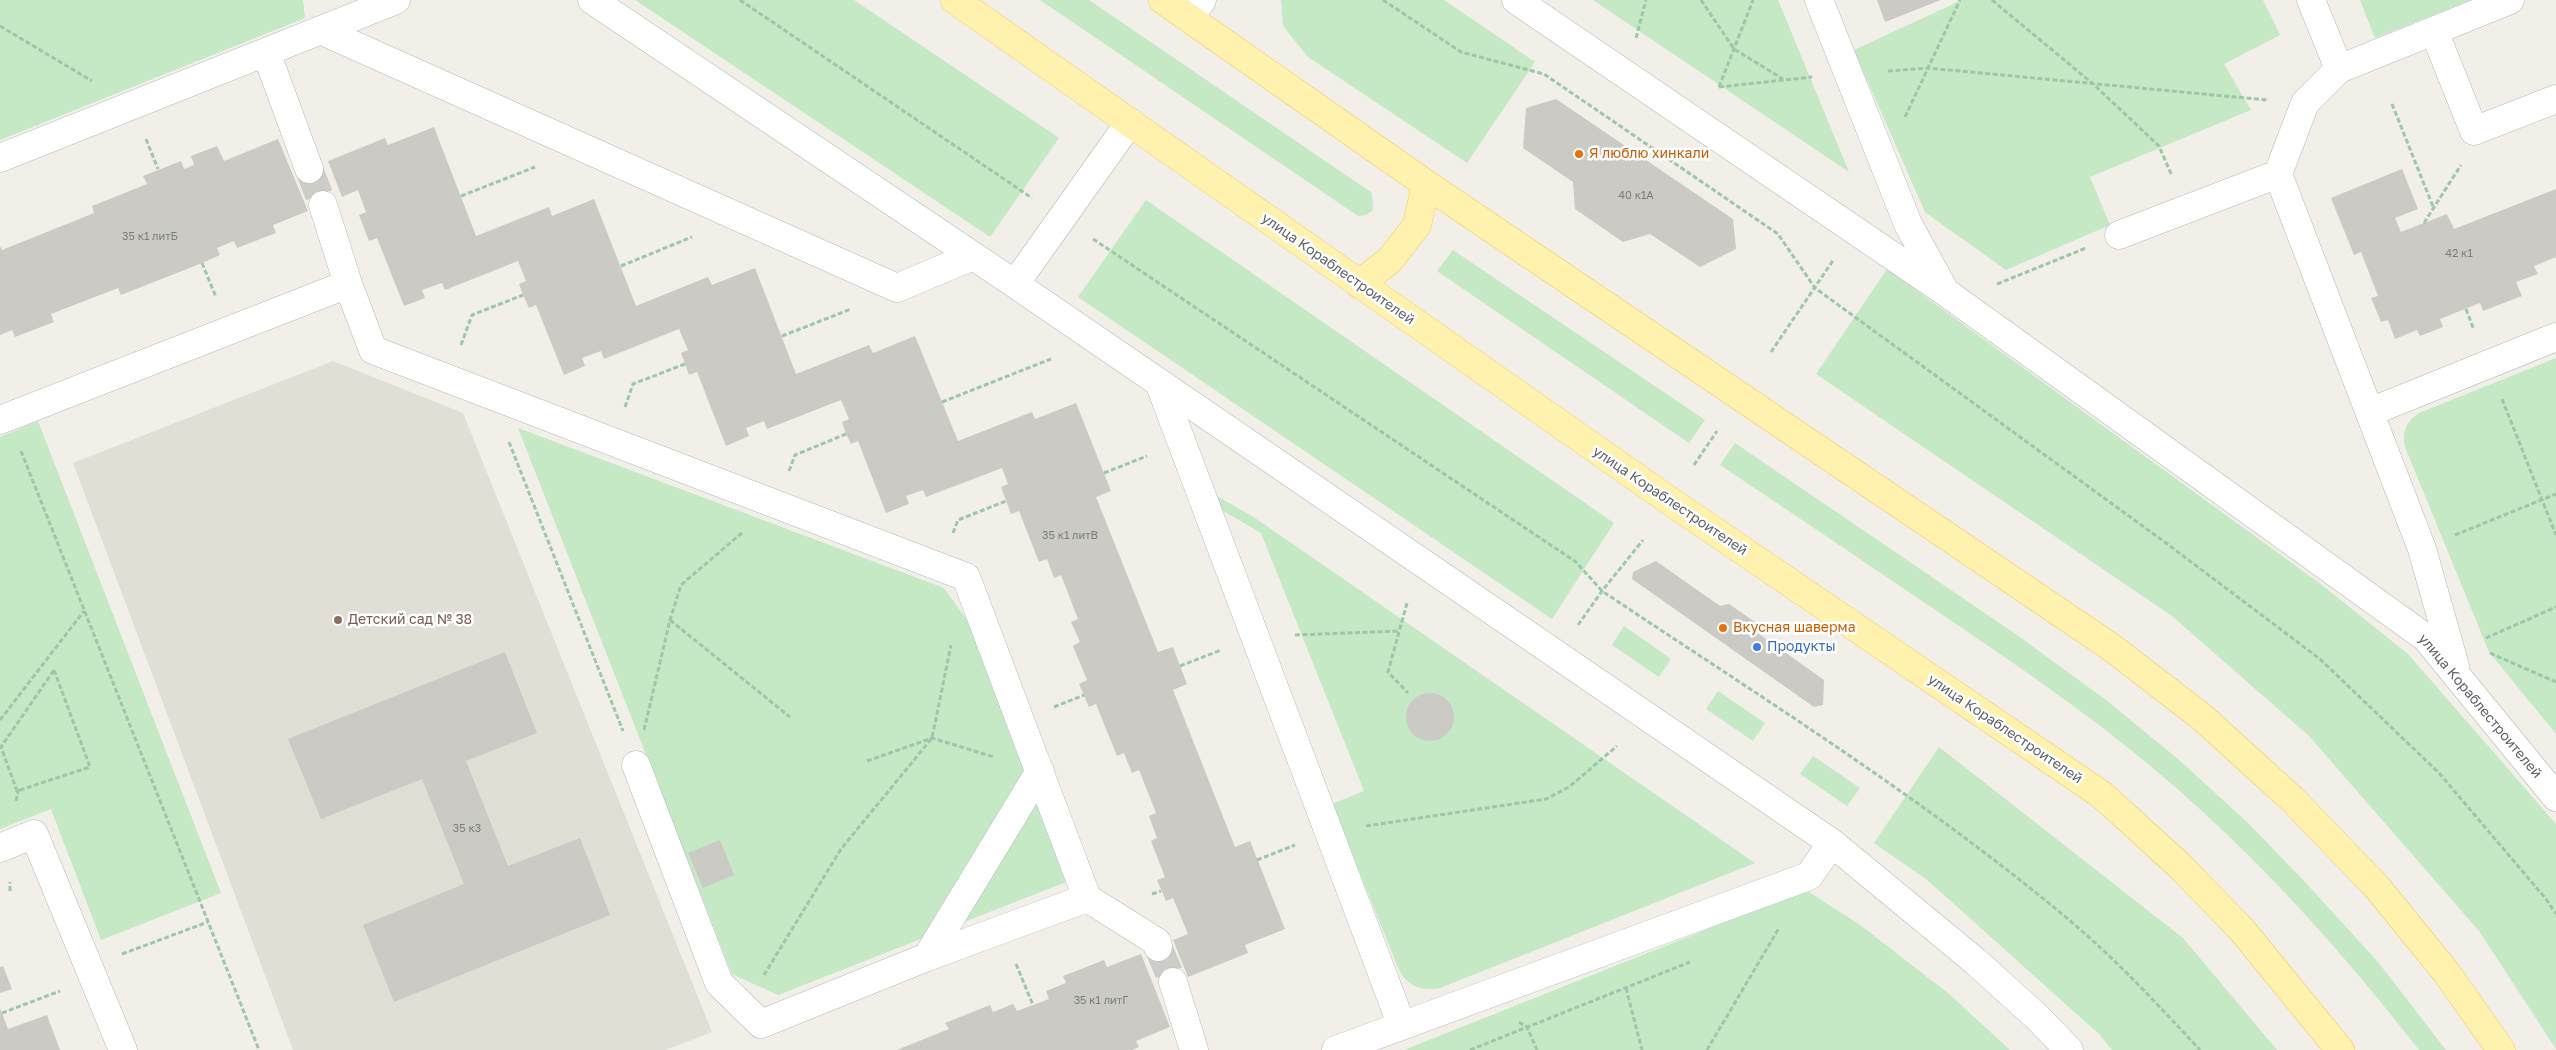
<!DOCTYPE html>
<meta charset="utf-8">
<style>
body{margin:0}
canvas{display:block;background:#f1efe8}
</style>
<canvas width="2556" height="1050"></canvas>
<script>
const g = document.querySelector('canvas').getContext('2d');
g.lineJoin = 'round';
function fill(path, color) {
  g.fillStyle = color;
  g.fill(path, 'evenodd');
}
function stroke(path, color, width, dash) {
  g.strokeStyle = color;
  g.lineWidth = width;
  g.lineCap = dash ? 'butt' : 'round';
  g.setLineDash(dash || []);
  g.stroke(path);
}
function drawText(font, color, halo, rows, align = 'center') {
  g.font = font + ' "Golos Text",sans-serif';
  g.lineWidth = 5;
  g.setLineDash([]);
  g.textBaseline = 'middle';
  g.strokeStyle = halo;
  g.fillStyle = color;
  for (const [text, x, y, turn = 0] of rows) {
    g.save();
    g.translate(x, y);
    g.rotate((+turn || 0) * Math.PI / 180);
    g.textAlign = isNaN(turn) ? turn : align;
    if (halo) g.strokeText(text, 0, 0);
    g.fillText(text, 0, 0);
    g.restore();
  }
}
const education = new Path2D(`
 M333 361 463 413 712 1032 665 1050H293L73 463Z`);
const green = new Path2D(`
 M0 0H303L305 18 0 140Z
 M635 0H854L1059 138 990 237Z
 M1040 0H1089L1372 193 1373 210 1366 215 1358 216Z
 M1281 0H1444L1535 62 1467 163 1308 57 1283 26Z
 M1593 0H1778L1849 172Z
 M1962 0H2263L2280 35 2224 64 2251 110 2090 177 2110 225 2006 270 1925 212 1854 50Z
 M2360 0H2471L2375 38Z
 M1146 200 1614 523 1552 619 1078 297Z
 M1453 250 1705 420 1689 443 1437 271Z
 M1887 269 2318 582 2408 654 2556 824V1049L2479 931 2309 736 2172 616 1816 374Z
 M2556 358V734L2489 652 2405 447C2402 431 2406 422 2419 413Z
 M38 421 221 893 101 940 51 809 0 829V437Z
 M518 428 944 588 970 624 1066 882 778 995 732 974Z
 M1735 443 2017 635 2106 700 2178 759 2247 822 2305 882 2378 962 2446 1050H2419C2342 951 2257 856 2161 775 2090 714 2012 662 1934 609 1863 561 1792 513 1720 465Z
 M1208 491 1255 518 1755 863 1440 988C1422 992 1408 986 1399 970L1332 804 1364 791 1261 533 1213 505Z
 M1624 626 1671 659 1659 677 1612 645Z
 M1718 691 1765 723 1753 741 1706 709Z
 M1939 747 2183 938 2277 1050H2112L2099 1034 1926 879 1874 843Z
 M1813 756 1860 788 1847 806 1800 774Z
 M1806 890 1860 925 1948 993 2010 1050H1404Z`);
const building = new Path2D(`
 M1877 0H1941L1885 22Z
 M1556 99 1733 219 1736 249 1700 267 1650 234 1623 242 1575 209 1573 182 1523 148 1526 108Z
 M434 127 476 236 549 207 552 216 594 199 636 306 708 277 712 285 755 268 796 374 869 345 873 353 915 336 958 441 1032 412 1035 419 1076 403 1111 491 1096 497 1158 652 1173 647 1180 666 1187 684 1173 690 1235 847 1250 841 1285 929 1245 945 1248 953 1188 977 1173 940 1188 934 1173 898 1166 901 1157 880 1165 877 1151 841 1157 838 1149 816 1156 813 1139 770 1132 773 1124 753 1117 756 1096 704 1089 707 1079 684 1087 680 1073 646 1080 642 1071 622 1078 619 1061 575 1054 578 1047 559 1039 562 1019 511 1011 514 1001 487 1008 484 1002 468 926 497 923 490 906 496 909 504 886 513 858 441 851 444 846 434 842 422 849 419 841 400 767 429 764 421 746 428 749 436 726 446 697 372 689 375 681 353 688 350 679 329 604 359 601 351 582 358 585 366 564 375 536 305 529 308 523 295 519 284 526 281 518 261 445 290 442 283 422 290 425 298 404 306 377 238 369 241 359 215 366 212 358 190 342 197 328 161 385 138 388 145Z
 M278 139 308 211 273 225 276 233 237 248 234 241 217 248 220 255 202 263 121 295 118 288 51 314 54 322 15 337 12 330 0 335V246L2 250 94 213 92 206 147 184 143 176 181 161 184 169 194 165 191 156 217 146 224 161Z
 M2402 169 2418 209 2395 218 2401 232 2447 214 2454 229 2556 189V257L2534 266 2538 274 2516 282 2522 296 2483 311 2480 303 2440 319 2443 327 2420 336 2417 330 2395 339 2388 320 2381 322 2371 298 2378 296 2361 252 2354 255 2331 198Z
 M1656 561 1720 606 1729 604 1755 622V631L1824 680 1823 705 1814 707 1632 579 1633 572Z
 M505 652 537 733 466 761 508 866 580 838 610 915 394 1002 363 925 464 884 422 779 321 819 288 739Z
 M1406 717a24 24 0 1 1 48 0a24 24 0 1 1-48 0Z
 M720 840 734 875 703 888 688 853Z
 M1141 954 1170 1027 1136 1041 1139 1047 1132 1050H897L949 1029 945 1023 990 1005 993 1012 1013 1004 1017 1011 1049 999 1046 991 1066 983 1063 976 1104 960 1107 967Z
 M3 966 12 989 0 993V967Z
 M0 1008 8 1029 47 1015 60 1050H0Z`);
const minorTunnel = new Path2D(`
 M309 169 323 205
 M1158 947 1173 982`);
const path = new Path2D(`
 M740 0 1032 198
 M1383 0 1461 52 1544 74 1778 234 1815 288 2166 543 2320 659 2439 773 2546 899 2556 914
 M1701 0 1734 49 1783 79
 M1992 0 2092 83 2159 146 2172 176
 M0 26 92 81
 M1636 38 1646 0
 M1888 71 1928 68 2267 100
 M1719 87 1812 77
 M1719 87 1753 0
 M2392 104 2434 209
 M1905 117 1960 0
 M146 139 158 169
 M461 196 535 167
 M2424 223 2461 165
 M1093 239 1576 562 1602 591C1759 696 1922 797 2068 919 2116 959 2158 1005 2200 1050
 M202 263 216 297
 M621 266 692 237
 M1997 284 2086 248
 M2466 309 2474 330
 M782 336 851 309
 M461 345 472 315 523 295
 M1771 352 1834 259
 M2502 399 2556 535
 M942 402 1051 359
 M625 407 633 384 685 364
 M509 442 623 731
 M21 451 259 1050
 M1694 465 1717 431
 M789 471 795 455 846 434
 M1104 473 1147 456
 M953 533 958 520 1006 501
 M2455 535 2556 494
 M1407 603 1388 672 1408 693
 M670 620 790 717
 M1578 625 1602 591 1643 540
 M1295 635 1399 631
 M2486 638 2556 607
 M2490 653 2556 682
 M1180 666 1221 650
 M54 670 90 767 17 791 1 747Z
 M1054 707 1084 695
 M0 720 84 611
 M644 730 670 620 681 585 743 532
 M867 761 932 738 994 757
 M16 801 19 787
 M1366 826 1546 799 1569 787 1617 746
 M1257 860 1295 845
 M10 891V882
 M1152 894 1161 891
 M122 954 208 922
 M1016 964 1033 1005
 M764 975 841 849 932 738 951 645
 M1626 988 1642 1050
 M2 1013 60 991
 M1519 1022 1527 1027 1537 1050
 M1470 1050 1690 962
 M1707 1050 1779 928`);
const minor = new Path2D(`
 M592 0 1015 284 1832 843 1975 961 2037 1017 2069 1050
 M1516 0 1944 291 2426 638 2556 797
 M1819 0 1908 224 1943 288
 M2311 0 2339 69
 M1189 18 1202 0
 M320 30 897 288 973 256
 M2434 31 2474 131 2556 99
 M0 158 266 52
 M309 169 266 52 396 0
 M323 205 348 284 373 350 966 577 1087 898 1157 942 1158 947
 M2119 235 2278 174
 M1015 284 1130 122
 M1160 385 1402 1026
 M2370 412 2556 337
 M0 420 348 284
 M2455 666 2422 549 2278 174 2305 103 2339 69 2510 0
 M636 765 719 983 761 1024 927 957 1087 898
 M0 848 34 834 123 1050
 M927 957 1040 771
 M1173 982 1194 1050
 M1336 1050 1809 876 1832 843`);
const major = new Path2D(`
 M955 0 1670 501 2102 795 2180 866 2242 930 2340 1050
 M1163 0 1426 184 2111 647 2203 718 2292 799 2376 886 2446 972 2501 1050
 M1359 284 1390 260 1417 225 1426 184`);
const markers = [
 [1579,154,5,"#e8710a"],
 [338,620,5,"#8d6e63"],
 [1723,628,5,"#e8710a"],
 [1757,647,5,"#3f7fe0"]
];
const numberNames = [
 ["40 к1А",1636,196],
 ["35 к1 литБ",150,237],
 ["42 к1",2459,254],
 ["35 к1 литВ",1070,536],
 ["35 к3",467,829],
 ["35 к1 литГ",1101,1001]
];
const foodNames = [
 ["Я люблю хинкали",1589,154],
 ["Вкусная шаверма",1733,628]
];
const streetNames = [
 ["улица Кораблестроителей",1338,269,35],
 ["улица Кораблестроителей",1670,501,34],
 ["улица Кораблестроителей",2480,706,50],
 ["улица Кораблестроителей",2005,729,34]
];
const educationNames = [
 ["Детский сад № 38",348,620]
];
const shopNames = [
 ["Продукты",1767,647]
];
fill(education, '#e1ded6');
fill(green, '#c5e8c5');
fill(building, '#cccac5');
stroke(minorTunnel, '#ccccc8', 28, [28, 14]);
stroke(minor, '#b5b8bc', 29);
stroke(major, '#f2c960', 29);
stroke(path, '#9cc7a9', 3, [5, 2.5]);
stroke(minor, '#fff', 28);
stroke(major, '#fff2af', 28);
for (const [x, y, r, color] of markers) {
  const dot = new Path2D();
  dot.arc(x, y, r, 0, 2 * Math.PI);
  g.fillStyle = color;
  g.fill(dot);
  stroke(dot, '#fff', 2);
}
drawText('11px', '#7a7d7f', null, numberNames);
drawText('14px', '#c56008', '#fff', foodNames, 'left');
drawText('14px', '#5f6368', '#fff', streetNames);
drawText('14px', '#785e54', '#fff', educationNames, 'left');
drawText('14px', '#366cbe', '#fff', shopNames, 'left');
</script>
